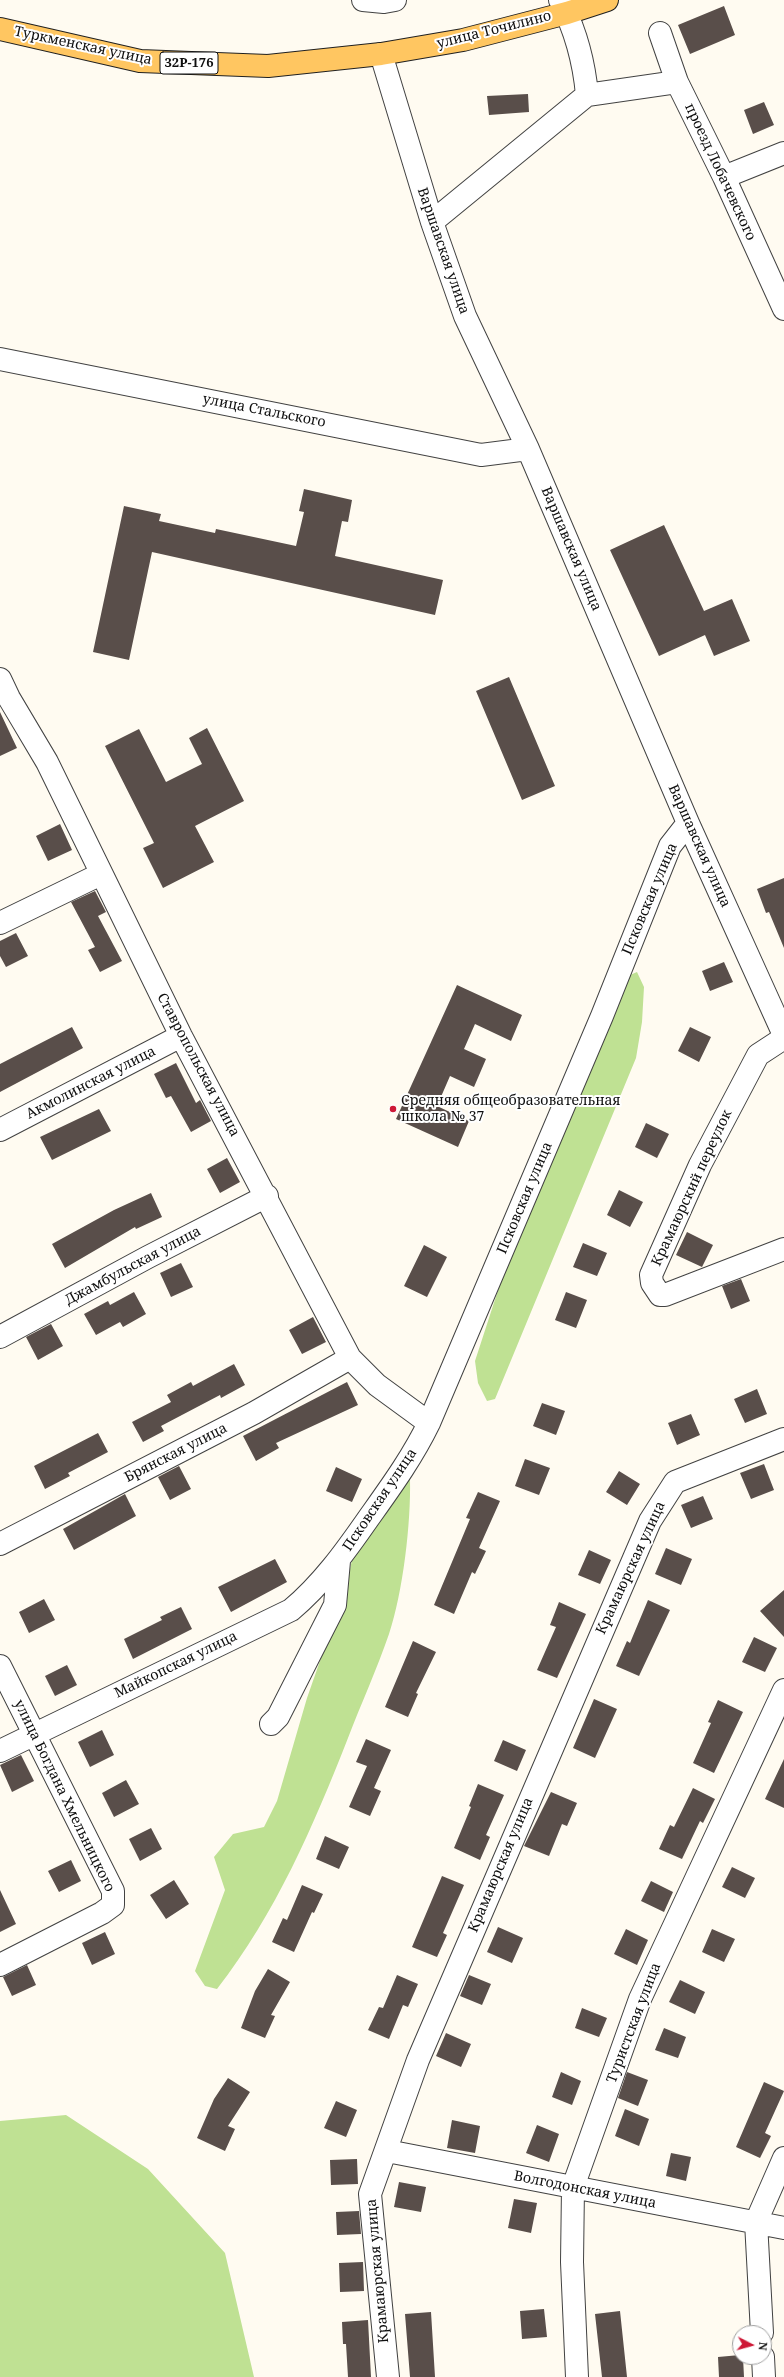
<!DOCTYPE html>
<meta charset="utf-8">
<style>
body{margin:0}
#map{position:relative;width:784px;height:2377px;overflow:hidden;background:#fffbf1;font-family:"Noto Serif",serif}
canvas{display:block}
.north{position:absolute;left:732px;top:2325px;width:40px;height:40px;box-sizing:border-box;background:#fff;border:1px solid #9f9f9f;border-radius:50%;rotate:96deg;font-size:11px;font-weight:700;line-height:16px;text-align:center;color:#0f0f0f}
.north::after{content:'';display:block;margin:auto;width:14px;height:18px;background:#ce1836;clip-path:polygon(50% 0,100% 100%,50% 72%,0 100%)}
</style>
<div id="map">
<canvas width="784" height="2377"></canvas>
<div class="north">N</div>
</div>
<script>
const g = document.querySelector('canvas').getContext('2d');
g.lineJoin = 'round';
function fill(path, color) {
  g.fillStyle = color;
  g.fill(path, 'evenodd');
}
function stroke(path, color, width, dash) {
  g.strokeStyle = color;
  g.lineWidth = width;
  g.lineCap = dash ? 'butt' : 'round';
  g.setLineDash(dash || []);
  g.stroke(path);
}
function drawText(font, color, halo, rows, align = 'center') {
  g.font = font + ' "Noto Serif",serif';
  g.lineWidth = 4;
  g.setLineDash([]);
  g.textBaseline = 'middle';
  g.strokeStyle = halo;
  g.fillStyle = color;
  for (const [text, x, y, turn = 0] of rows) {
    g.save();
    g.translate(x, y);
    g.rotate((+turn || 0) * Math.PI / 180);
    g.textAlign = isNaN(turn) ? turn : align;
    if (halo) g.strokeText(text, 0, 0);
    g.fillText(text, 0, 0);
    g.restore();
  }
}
const forest = new Path2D(`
 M637 972 644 987 642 1022 636 1058 495 1399 487 1401 478 1383 475 1361 503 1275 630 975Z
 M410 1479C411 1523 403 1592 389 1634 377 1669 361 1704 348 1738 313 1827 276 1913 217 1989L205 1986 195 1971 225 1890 214 1857 233 1834 264 1827 277 1801 307 1698 321 1658 341 1614 351 1564 357 1547 404 1482Z
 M66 2115 148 2169 225 2253 254 2377H0V2121Z`);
const building = new Path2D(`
 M724 6 735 35 690 54 678 25Z
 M528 94 529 112 489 115 487 96Z
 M764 102 774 125 753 134 744 110Z
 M304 489 352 500 348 522 342 521 335 556 443 580 435 615 152 552 129 660 93 652 124 506 161 514 159 521 215 533 216 529 296 546 304 512 299 511Z
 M664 525 704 611 732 599 750 641 714 656 705 635 659 656 610 550Z
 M509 677 555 786 522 800 476 691Z
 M0 712 17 748 0 756Z
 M207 728 244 801 195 826 214 862 163 888 143 848 154 843 105 746 139 729 166 782 202 764 189 738Z
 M60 824 72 850 48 861 36 836Z
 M784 878V948L769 912 766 913 757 889Z
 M95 891 106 912 98 916 122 961 100 972 88 950 95 947 71 902Z
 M16 933 28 956 6 967 0 956V941Z
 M724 962 733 982 710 991 702 971Z
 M457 985 522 1015 511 1041 475 1024 464 1049 486 1059 474 1087 450 1076 437 1106 469 1121 458 1147 396 1119Z
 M72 1027 83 1048 0 1092V1064Z
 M690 1027 711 1037 699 1062 678 1051Z
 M176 1063 196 1103 200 1100 211 1121 191 1132 171 1096 166 1098 154 1074Z
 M99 1109 111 1131 52 1160 40 1137Z
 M646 1123 669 1134 657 1158 635 1147Z
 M227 1158 240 1182 220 1193 207 1169Z
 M619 1190 643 1202 630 1227 607 1215Z
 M151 1193 162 1217 136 1229 135 1227 65 1268 52 1244 114 1210Z
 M687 1232 713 1245 702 1267 676 1255Z
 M583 1243 607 1253 597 1276 573 1267Z
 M424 1245 447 1257 427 1297 404 1286Z
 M181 1263 193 1287 171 1297 160 1273Z
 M741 1279 750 1301 731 1309 722 1286Z
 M134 1292 146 1314 123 1327 120 1322 96 1335 84 1314 108 1301 110 1305Z
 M566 1292 587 1300 576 1328 555 1320Z
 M313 1317 326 1342 302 1354 289 1330Z
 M51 1324 63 1346 38 1360 26 1337Z
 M234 1364 245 1385 221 1398 220 1395 161 1426 164 1431 143 1442 132 1422 171 1402 167 1395 191 1382 193 1386Z
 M347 1382 358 1405 276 1443 279 1448 256 1461 243 1436Z
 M757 1389 767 1414 745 1423 734 1399Z
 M542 1403 565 1411 556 1435 533 1426Z
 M691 1414 700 1435 677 1445 668 1423Z
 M98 1433 108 1452 68 1473 70 1476 45 1489 34 1466Z
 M525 1459 550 1468 539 1495 515 1486Z
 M764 1464 774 1490 751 1499 740 1473Z
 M179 1466 191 1489 170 1500 158 1477Z
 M336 1467 362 1479 352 1502 326 1491Z
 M619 1471 640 1484 627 1505 606 1492Z
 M478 1492 500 1501 479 1548 486 1551 475 1574 472 1572 454 1614 434 1605 470 1519 466 1518Z
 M125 1494 136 1516 74 1550 63 1529Z
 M703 1496 713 1519 691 1528 681 1505Z
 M666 1548 692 1559 681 1585 655 1574Z
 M589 1550 611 1560 600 1584 578 1575Z
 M275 1559 287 1582 231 1612 218 1587Z
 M784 1590V1637L760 1611Z
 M44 1599 55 1620 29 1633 19 1612Z
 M648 1600 670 1610 639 1676 616 1666 627 1641 630 1643Z
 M559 1602 586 1614 557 1678 537 1670 556 1627 550 1625Z
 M181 1607 192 1629 133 1659 124 1639 162 1620 160 1617Z
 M754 1637 777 1648 765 1672 742 1662Z
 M413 1641 436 1652 416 1693 418 1694 408 1717 385 1707Z
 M67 1665 77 1685 55 1696 45 1676Z
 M594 1699 617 1709 595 1758 573 1748Z
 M718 1700 743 1712 714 1773 693 1763 711 1723 708 1722Z
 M102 1730 114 1755 90 1767 78 1742Z
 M366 1739 391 1750 374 1788 381 1791 370 1816 349 1807 367 1766 356 1762Z
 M503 1740 526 1750 517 1771 494 1761Z
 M21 1755 34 1781 12 1792 0 1765Z
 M784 1759V1808L765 1799Z
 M126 1780 139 1804 114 1817 102 1793Z
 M478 1784 504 1795 486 1835 490 1837 480 1860 454 1848 471 1807 469 1806Z
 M693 1788 715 1799 703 1823 700 1821 682 1859 659 1849 670 1825 674 1827Z
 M551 1792 577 1803 567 1826 562 1824 549 1856 524 1846Z
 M151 1828 162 1849 140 1861 129 1839Z
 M325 1836 349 1847 339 1869 316 1859Z
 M71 1860 81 1881 59 1892 48 1871Z
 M732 1867 755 1878 745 1898 722 1887Z
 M442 1876 464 1885 443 1933 447 1935 437 1957 412 1947Z
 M174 1880 189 1904 166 1919 150 1895Z
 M651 1881 673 1892 664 1912 641 1901Z
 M302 1885 323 1894 314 1913 312 1912 294 1952 272 1942 283 1918 287 1920Z
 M0 1890 16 1924 0 1932Z
 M498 1927 523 1938 512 1963 487 1952Z
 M626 1929 648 1940 637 1965 614 1954Z
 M712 1929 735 1939 724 1962 702 1952Z
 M105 1932 115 1954 92 1965 82 1943Z
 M27 1965 36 1985 12 1996 3 1977Z
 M268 1969 290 1982 271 2015 275 2016 265 2038 241 2028 255 1991Z
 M397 1975 418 1984 408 2007 403 2005 389 2039 368 2030 379 2007 383 2008Z
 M469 1975 491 1984 482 2005 460 1996Z
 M680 1980 705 1992 695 2014 669 2002Z
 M582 2008 607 2018 599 2037 575 2028Z
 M664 2028 686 2037 678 2058 655 2050Z
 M446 2033 471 2044 461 2067 436 2056Z
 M561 2072 581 2081 572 2105 552 2097Z
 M627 2072 648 2080 638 2106 618 2098Z
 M228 2078 250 2092 228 2126 235 2129 225 2151 197 2138 214 2099Z
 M764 2082 784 2091 765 2133 771 2136 760 2158 736 2147Z
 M336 2101 357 2110 346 2137 324 2128Z
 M625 2109 649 2119 639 2146 615 2136Z
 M452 2120 480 2126 475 2153 447 2148Z
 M537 2125 559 2134 549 2162 526 2153Z
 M671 2153 691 2157 686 2181 666 2176Z
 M357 2159 358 2184 331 2185 330 2160Z
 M399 2182 426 2187 421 2212 394 2207Z
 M514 2199 537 2203 531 2233 508 2228Z
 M359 2211 361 2234 337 2235 336 2212Z
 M363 2262 364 2291 340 2292 339 2263Z
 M544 2309 547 2337 522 2339 520 2311Z
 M620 2311 627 2377H602L595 2314Z
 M431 2312 435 2377H410L405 2314Z
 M368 2320 371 2377H348L346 2344H343L342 2322Z
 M740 2355 743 2357 744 2377H719L718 2357Z`);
const minor = new Path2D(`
 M363 0 384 2 395 0
 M560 0C576 31 584 61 587 95
 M660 33 677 82 724 177 784 309
 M381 54 432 222 465 316 528 449 688 823 784 1035
 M724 177 784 153
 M432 222 587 95 677 82
 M0 359 481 455 528 449
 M0 679 9 698 47 762 181 1036 350 1358 377 1385 429 1423
 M0 923 101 874
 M784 1038 758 1055 700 1165 651 1275 652 1283 660 1295H665L784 1249
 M0 1130 181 1036
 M0 1337 148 1257 267 1196
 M0 1544 254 1413 350 1358
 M0 1666 113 1891V1905L102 1913 0 1965
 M271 1724 278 1717 335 1605 339 1561
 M0 1751 291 1610C322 1584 345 1552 368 1519 390 1488 412 1458 429 1423L602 1016 670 846 688 823
 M387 2151 784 2228
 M762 2333 756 2222 784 2158
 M763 2357 764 2377
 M388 2377 370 2194 418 2060 650 1521 675 1482 784 1439
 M577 2377 572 2262 573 2187 640 1999 784 1690`);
const major = new Path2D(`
 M0 29 140 61 268 66 381 54 463 40 567 13 607 0`);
const markers = [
 [393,1109,4,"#ce1836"]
];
const shields = [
 [189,63,58]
];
const shieldNames = [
 ["32Р-176",189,63]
];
const streetNames = [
 ["улица Точилино",494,30,-14],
 ["Туркменская улица",83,46,12],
 ["проезд Лобачевского",720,172,65],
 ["Варшавская улица",443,251,71],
 ["улица Стальского",264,411,11],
 ["Варшавская улица",571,549,67],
 ["Варшавская улица",699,846,66],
 ["Псковская улица",650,899,-67],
 ["Ставропольская улица",198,1065,62],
 ["Акмолинская улица",91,1083,-27],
 ["Крамаюрский переулок",692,1188,-65],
 ["Псковская улица",525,1198,-67],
 ["Джамбульская улица",133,1266,-28],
 ["Брянская улица",176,1453,-27],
 ["Псковская улица",380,1500,-56],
 ["Крамаюрская улица",631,1568,-65],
 ["Майкопская улица",176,1665,-26],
 ["улица Богдана Хмельницкого",64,1796,64],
 ["Крамаюрская улица",501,1865,-67],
 ["Туристская улица",634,2023,-69],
 ["Волгодонская улица",585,2190,11],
 ["Крамаюрская улица",378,2271,-95]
];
const poiNames = [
 ["Средняя общеобразовательная",401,1101],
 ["школа № 37",401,1117]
];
fill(forest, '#bfe193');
fill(building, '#594e4a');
stroke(minor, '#424242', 24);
stroke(major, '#202020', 24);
stroke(minor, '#fff', 22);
stroke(major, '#ffc661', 22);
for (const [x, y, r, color] of markers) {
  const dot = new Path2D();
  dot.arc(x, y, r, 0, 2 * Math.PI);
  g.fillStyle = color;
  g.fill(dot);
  stroke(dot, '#fff', 1.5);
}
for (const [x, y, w] of shields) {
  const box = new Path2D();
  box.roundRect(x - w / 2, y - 11, w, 22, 3);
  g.fillStyle = '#fff';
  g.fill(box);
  stroke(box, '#0f0f0f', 1);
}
drawText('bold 13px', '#0f0f0f', null, shieldNames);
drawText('14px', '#0f0f0f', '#fff', streetNames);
drawText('14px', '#0f0f0f', '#fff', poiNames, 'left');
</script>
